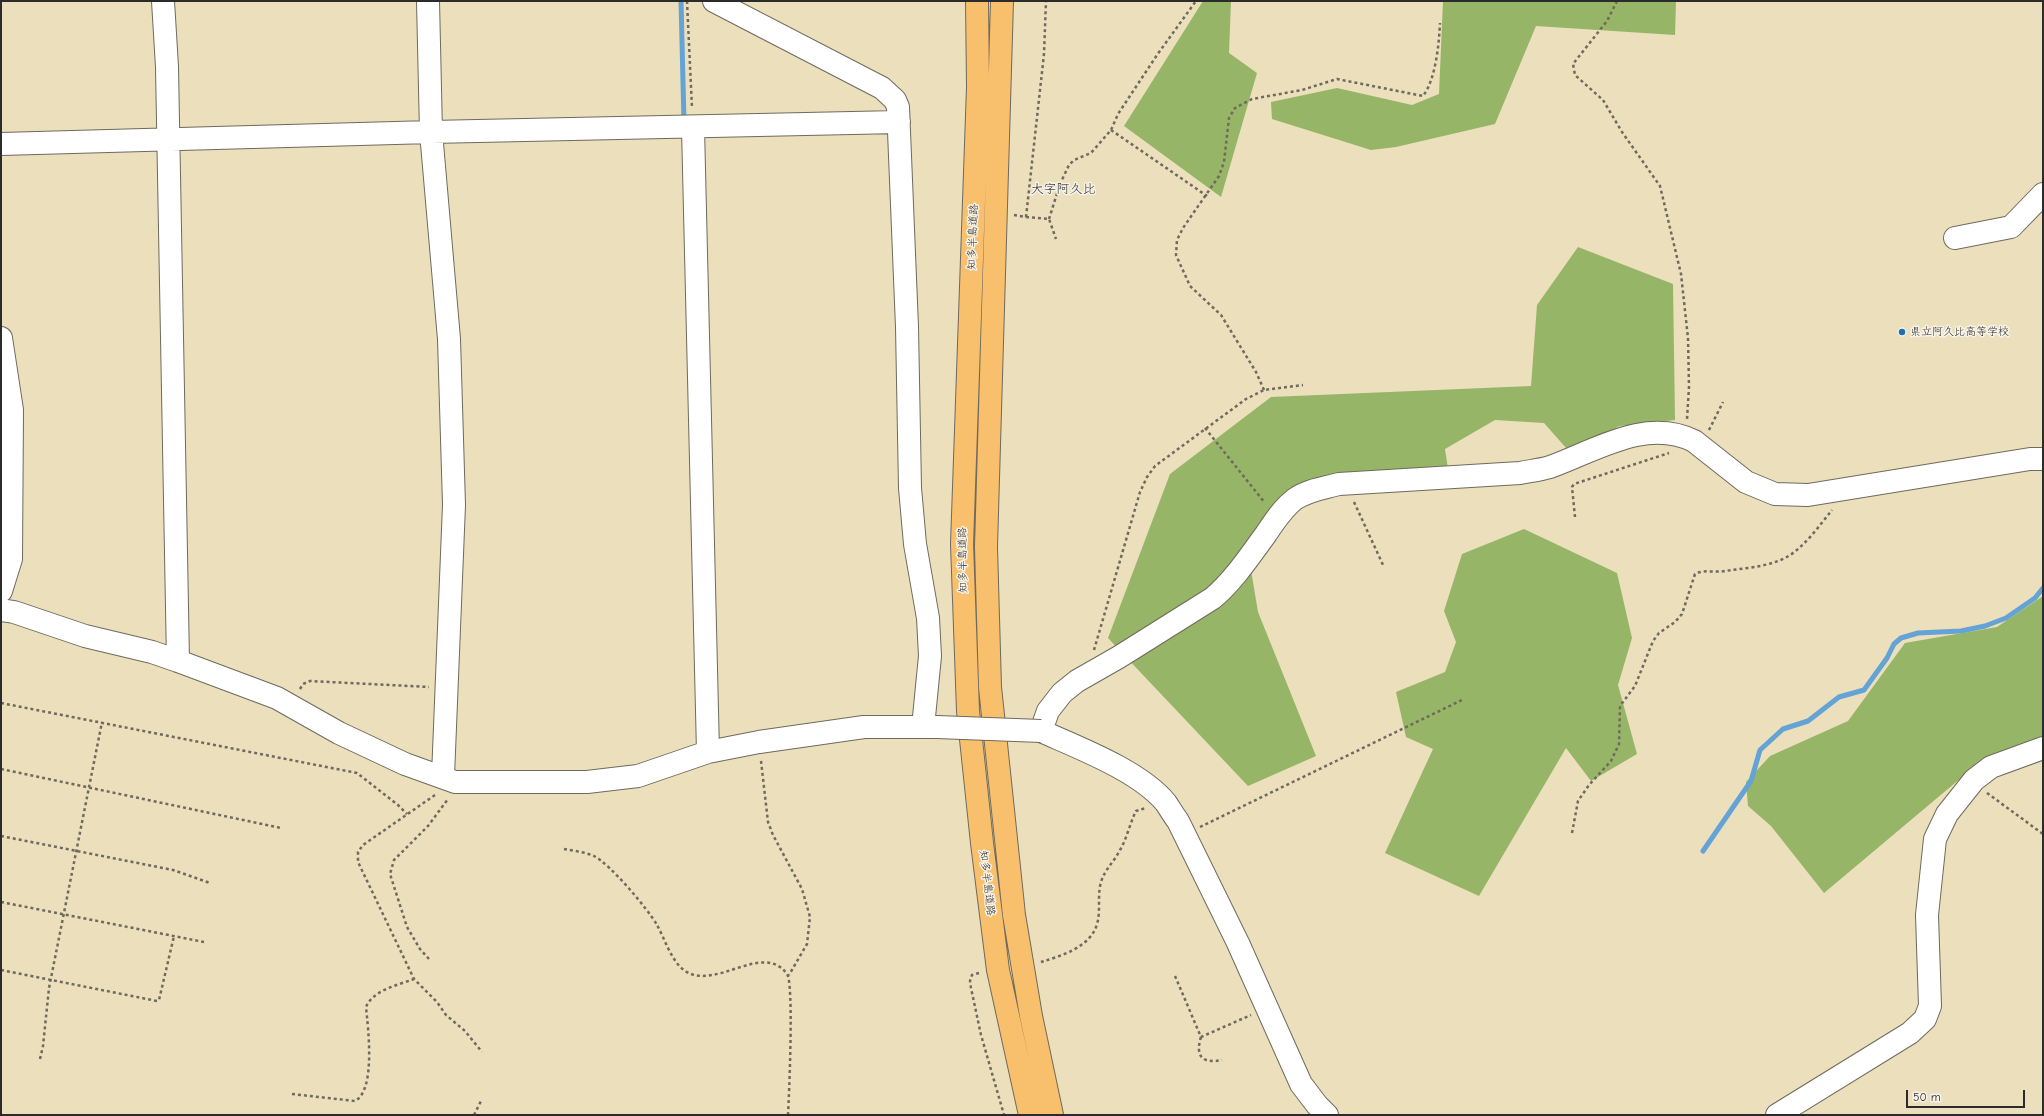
<!DOCTYPE html>
<meta charset="utf-8">
<style>
body{margin:0}
#map{position:relative;width:2044px;height:1116px;overflow:hidden;background:#ebdfbc;font-family:"Comic Neue",sans-serif}
canvas{display:block}
.frame{position:absolute;inset:0;border:2px solid #2b2b2b;pointer-events:none}
.scale{position:absolute;left:1906px;top:1090px;width:119px;height:18px;box-sizing:border-box;border:2px solid #2b2b2b;border-top:0;padding-left:5px;font-size:12px;line-height:14px;white-space:nowrap;color:#2b2b2b;-webkit-text-stroke:3px #f7f3e8;paint-order:stroke}
</style>
<div id="map">
<canvas width="2044" height="1116"></canvas>
<div class="frame"></div>
<div class="scale">50 m</div>
</div>
<script>
const g = document.querySelector('canvas').getContext('2d');
g.lineJoin = 'round';
function fill(path, color) {
  g.fillStyle = color;
  g.fill(path, 'evenodd');
}
function stroke(path, color, width, dash) {
  g.strokeStyle = color;
  g.lineWidth = width;
  g.lineCap = dash ? 'butt' : 'round';
  g.setLineDash(dash || []);
  g.stroke(path);
}
function drawText(font, color, halo, rows, align = 'center') {
  g.font = font + ' "Comic Neue","Klee One",sans-serif';
  g.lineWidth = 3;
  g.setLineDash([]);
  g.textBaseline = 'middle';
  g.strokeStyle = halo;
  g.fillStyle = color;
  for (const [text, x, y, turn = 0] of rows) {
    g.save();
    g.translate(x, y);
    g.rotate((+turn || 0) * Math.PI / 180);
    g.textAlign = isNaN(turn) ? turn : align;
    if (halo) g.strokeText(text, 0, 0);
    g.fillText(text, 0, 0);
    g.restore();
  }
}
const forest = new Path2D(`
 M1203 1H1231L1229 53 1257 73 1221 197 1124 126Z
 M1443 1H1676L1675 35 1536 26 1495 124 1396 147 1371 150 1272 119 1271 102 1337 88 1412 105 1439 94Z
 M1578 247 1673 284 1675 420 1620 426 1567 449 1544 423 1495 420 1445 449 1448 469 1318 479 1247 546 1258 612 1316 756 1248 786 1108 638 1170 474 1271 397 1531 386 1537 305Z
 M1524 529 1617 573 1632 638 1618 685 1637 754 1591 781 1566 748 1479 896 1385 853 1433 749 1406 737 1396 692 1445 672 1456 642 1444 611 1462 554Z
 M2043 596V740L1980 762 1824 893 1771 826 1748 806 1746 782 1770 756 1848 721 1905 643 1997 627Z`);
const stream = new Path2D(`
 M681 1 684 122
 M1703 851 1751 781 1760 750 1783 729 1808 721 1839 697 1864 690 1887 658 1894 644 1901 638 1918 633 1961 631 1985 626 2006 618 2035 598 2043 588`);
const path = new Path2D(`
 M687 1 692 108
 M1617 1 1607 21 1573 64 1575 75 1603 100 1622 132 1660 186 1681 274 1688 338 1689 387 1687 419
 M1111 130 1207 196
 M1014 215 1026 217 1044 54 1046 1
 M1026 217 1049 219 1056 239
 M1049 219 1060 184 1069 165 1074 160 1091 153 1111 130 1118 114 1157 55 1196 1
 M1264 390 1256 372 1221 315 1190 286 1176 255 1177 240 1183 228 1219 176 1224 162 1229 118 1235 108 1252 99 1302 90 1337 79 1423 96C1436 79 1439 43 1440 23
 M1205 428 1265 503
 M1709 430 1723 402
 M1354 502 1384 567
 M1575 517 1572 487 1574 484 1669 453
 M1094 650 1140 492 1147 477 1155 466 1246 399 1264 390 1303 385
 M300 689 303 684 310 681 429 687
 M1 703 357 773 398 805 407 814
 M761 761 768 822 773 835 802 889 810 917 807 944 789 975
 M1 769 281 828
 M1987 793 2043 834
 M435 795 363 845 358 852V862L414 979 437 1002 446 1015 465 1031 482 1052
 M1200 827 1464 699
 M1572 833 1578 801 1589 785 1611 761 1619 744 1620 706 1635 686 1653 641 1659 633 1675 622 1682 614 1695 574C1704 569 1715 573 1725 571 1745 568 1767 567 1785 558 1804 548 1819 526 1832 510
 M1 836 173 870 210 883
 M564 849C574 851 585 852 594 856 610 864 648 909 657 925 665 939 671 961 685 971 716 991 763 941 787 974 794 982 789 1097 788 1115
 M1 902 204 942
 M429 959 420 949 407 927 390 874 394 860 428 826 448 799
 M1041 962C1061 956 1091 947 1097 924 1101 911 1097 896 1101 882 1105 869 1114 862 1120 850 1127 838 1130 823 1136 811L1146 808
 M1 970 157 1001 159 1000 174 936
 M979 973 972 975 970 981 971 988 981 1035 1004 1115
 M1175 976 1201 1037 1251 1015
 M1201 1037C1195 1056 1202 1064 1222 1060
 M40 1059 43 1046 49 988 102 722
 M292 1094 355 1101C376 1090 368 1028 366 1007 373 990 398 985 414 979
 M474 1115 481 1101`);
const minor = new Path2D(`
 M163 1 167 67 178 661
 M428 1 431 132 449 339 454 505 443 776
 M714 1 882 88 895 100 898 107 907 327 910 488 915 544 928 618 930 656 923 727
 M693 128 708 752
 M1 144 431 132 899 122
 M1955 238 2011 227 2043 194
 M1 338 12 410 11 559 1 591
 M1 610 14 612 85 636 152 652 178 661 277 698 339 733 405 764 455 782H587L638 776 708 752 759 742 864 727H937
 M1327 1115 1317 1105 1301 1084 1238 943 1178 821C1174 816 1170 809 1166 803 1140 771 1079 748 1041 731L1048 711 1062 693 1077 681 1119 657 1213 598C1234 580 1249 557 1266 534 1274 522 1283 508 1295 499 1308 490 1324 488 1339 484L1520 473C1530 471 1540 470 1550 467 1595 451 1646 417 1694 441L1746 482 1775 494 1808 495 2030 459H2043
 M1777 1115 1910 1033 1925 1019 1930 1006 1927 915 1935 839 1947 814 1974 780 1991 767 2043 748`);
const highway = new Path2D(`
 M977 1 978 87 962 544 968 711 982 843 998 970 1030 1115
 M1002 1 986 547 990 687 1014 915 1031 1016 1052 1115`);
const minorBridge = new Path2D(`
 M937 727 1041 731`);
const markers = [
 [1902,332,4,"#1f6fb2"]
];
const streetNames = [
 ["知多半島道路",973,237,-88],
 ["知多半島道路",963,560,-91],
 ["知多半島道路",987,883,83]
];
const poiNames = [
 ["県立阿久比高等学校",1910,332]
];
const quarterNames = [
 ["大字阿久比",1063,189]
];
fill(forest, '#97b567');
stroke(stream, '#64a3d6', 5);
stroke(minor, '#6e6a5e', 24);
stroke(highway, '#6e6a5e', 24);
stroke(path, '#6e6a5e', 2.5, [3, 3]);
stroke(minor, '#fff', 22);
stroke(highway, '#f8bf6c', 22);
stroke(minorBridge, '#6e6a5e', 24, []);
stroke(minorBridge, '#fff', 22);
for (const [x, y, r, color] of markers) {
  const dot = new Path2D();
  dot.arc(x, y, r, 0, 2 * Math.PI);
  g.fillStyle = color;
  g.fill(dot);
  stroke(dot, '#f7f3e8', 1.5);
}
drawText('11px', '#2b2b2b', '#f7f3e8', streetNames);
drawText('11px', '#2b2b2b', '#f7f3e8', poiNames, 'left');
drawText('13px', '#2b2b2b', '#f7f3e8', quarterNames);
</script>
